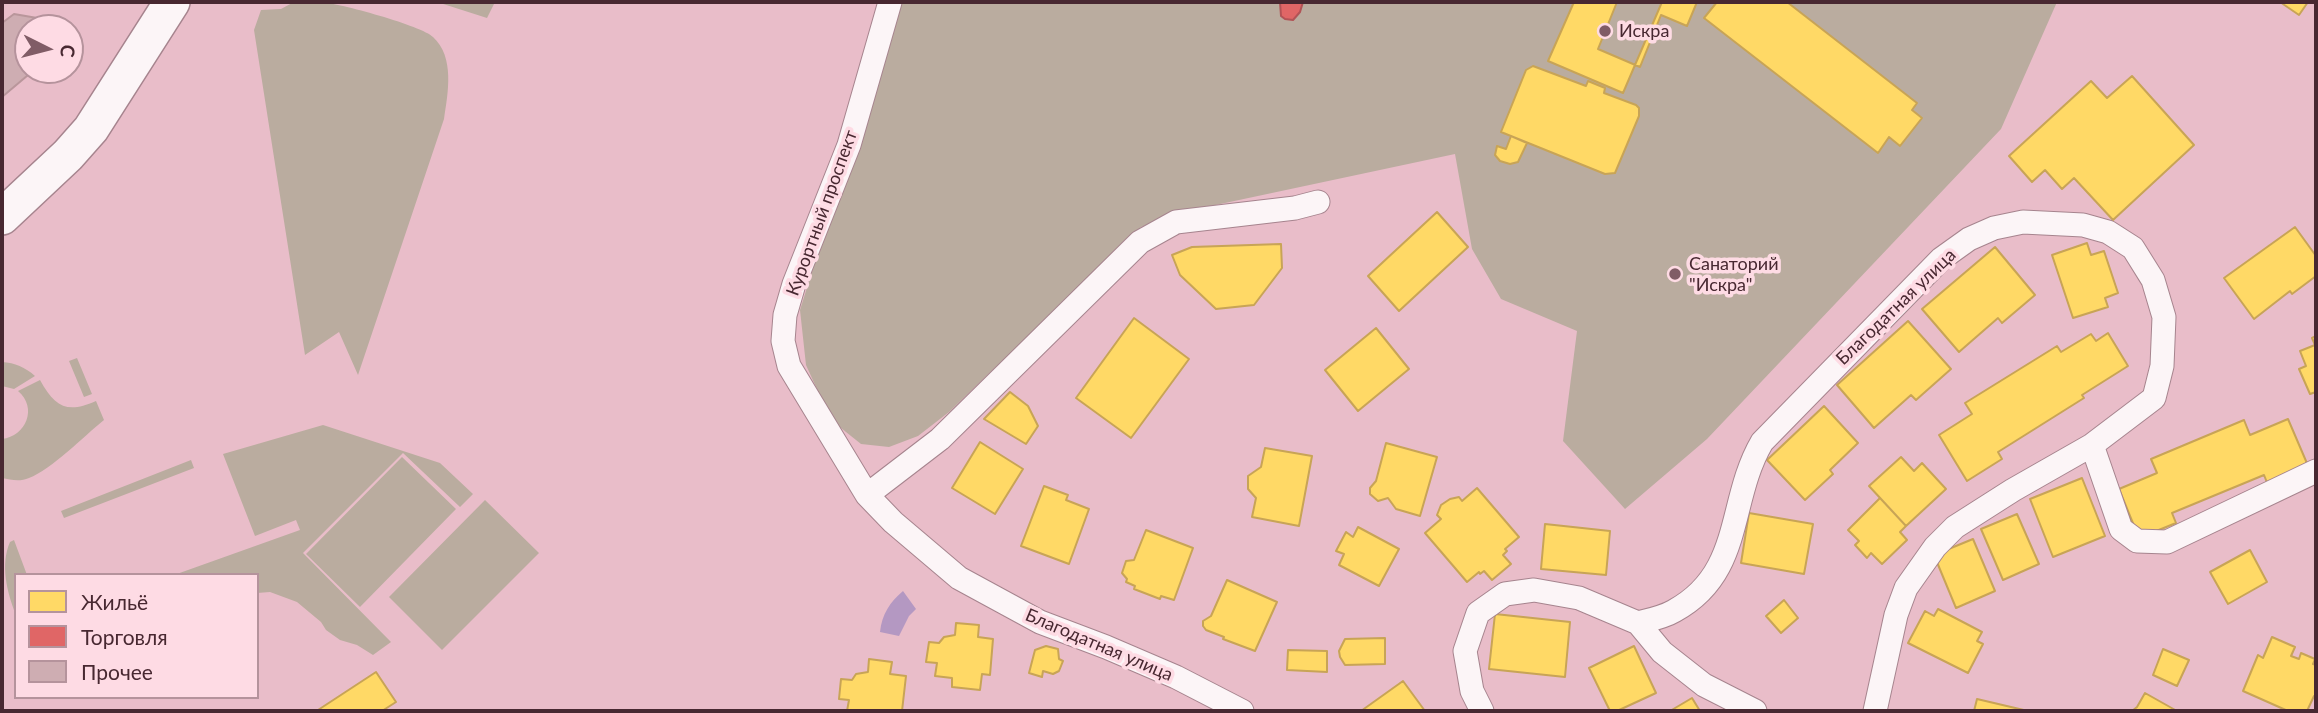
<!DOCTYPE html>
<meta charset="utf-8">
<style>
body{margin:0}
#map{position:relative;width:2318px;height:713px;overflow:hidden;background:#e9bdc9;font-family:Lato,sans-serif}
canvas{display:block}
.frame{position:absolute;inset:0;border:4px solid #482831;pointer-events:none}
.legend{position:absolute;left:14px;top:573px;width:245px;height:126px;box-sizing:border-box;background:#fedbe4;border:2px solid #b5939c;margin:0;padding:9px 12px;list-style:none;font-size:21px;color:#482831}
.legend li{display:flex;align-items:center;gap:14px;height:35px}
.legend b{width:35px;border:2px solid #b5939c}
.north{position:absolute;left:14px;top:14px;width:70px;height:70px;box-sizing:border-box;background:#fedbe4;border:2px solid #b5939c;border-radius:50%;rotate:96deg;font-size:19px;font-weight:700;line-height:28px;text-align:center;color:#482831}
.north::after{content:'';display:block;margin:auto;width:24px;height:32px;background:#805c66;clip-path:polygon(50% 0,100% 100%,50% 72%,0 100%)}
</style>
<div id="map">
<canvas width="2318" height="713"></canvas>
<div class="frame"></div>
<ul class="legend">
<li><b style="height:19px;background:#ffd966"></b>Жильё</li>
<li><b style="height:19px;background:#e06666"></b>Торговля</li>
<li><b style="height:19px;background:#ceadb2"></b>Прочее</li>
</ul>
<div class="north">С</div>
</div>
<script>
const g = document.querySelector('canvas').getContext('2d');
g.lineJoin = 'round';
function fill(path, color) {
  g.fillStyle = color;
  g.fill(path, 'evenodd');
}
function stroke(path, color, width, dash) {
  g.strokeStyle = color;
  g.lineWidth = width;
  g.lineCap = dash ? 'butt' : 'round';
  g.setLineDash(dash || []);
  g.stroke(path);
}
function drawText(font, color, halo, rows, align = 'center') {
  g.font = font + ' Lato,sans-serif';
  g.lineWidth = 7;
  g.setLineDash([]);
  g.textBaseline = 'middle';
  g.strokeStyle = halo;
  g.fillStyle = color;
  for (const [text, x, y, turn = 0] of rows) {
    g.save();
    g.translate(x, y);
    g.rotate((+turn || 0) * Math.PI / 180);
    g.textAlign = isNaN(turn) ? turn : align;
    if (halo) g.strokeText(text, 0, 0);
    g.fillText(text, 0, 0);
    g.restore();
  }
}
const green = new Path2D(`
 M294 2C302 2 312 1 321 2 338 3 423 26 433 37 455 57 448 93 444 119L358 375 339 332 305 355 254 30 261 10 281 9Z
 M437 2H495L487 18Z
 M893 2H2057L2001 129 1707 439 1625 509 1563 441 1577 331 1501 299 1472 249 1455 154 1178 213 1141 227 949 412 918 436 889 447 861 444 831 420 806 365 800 310 851 147Z
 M77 358 92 394 84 397 69 361Z
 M2 362C15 363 25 367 35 376L14 389 2 386Z
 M40 380C55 407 67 414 96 401L104 420C84 436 51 470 29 478 20 482 11 480 2 478V439C26 436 38 408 18 391Z
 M323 425 440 463 473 494 460 507 403 453 303 553 391 642 373 655 357 645 340 640 326 630 321 622 297 602 270 592 257 593V575H174L300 530 296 520 255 536 223 454Z
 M402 457 456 509 360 607 306 554Z
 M191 460 194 468 64 518 61 511Z
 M485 500 539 553 442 650 389 597Z
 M14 540 27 575H16V615C7 592 0 565 10 542Z`);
const water = new Path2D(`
 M903 591 916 609 909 616 899 636 880 632C882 614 890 602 903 591Z`);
const homes = new Path2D(`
 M1574 2H1662L1623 93 1548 61Z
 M1617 2H1697L1687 26 1661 15 1640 67 1598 49Z
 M1717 2H1787L1917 103 1912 110 1922 118 1900 146 1889 137 1878 153 1704 18Z
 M2280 2H2308L2299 15Z
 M1533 66 1586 86 1588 81 1605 88 1604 93 1636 105 1639 108V116L1615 173 1605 174 1501 132 1526 70Z
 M2132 76 2194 145 2113 220 2074 178 2062 189 2045 170 2032 182 2009 156 2091 81 2107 98Z
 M1511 136 1527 143 1518 162 1510 164 1500 161 1495 155 1497 146 1506 149Z
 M1437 212 1468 247 1399 311 1368 276Z
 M2295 227 2316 256V276L2292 294 2290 291 2254 319 2224 278Z
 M2087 243 2091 255 2104 251 2118 293 2105 298 2108 307 2073 318 2052 255Z
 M1281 244 1282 268 1254 305 1216 309 1180 275 1172 255 1192 247Z
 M1995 247 2035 295 2002 323 1998 318 1959 352 1922 309Z
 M1134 318 1189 359 1131 438 1076 398Z
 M1908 321 1951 369 1916 400 1911 395 1874 428 1837 385Z
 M1376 328 1409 369 1358 411 1325 370Z
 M2108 333 2128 366 2082 395 2084 398 1998 452 2002 459 1967 481 1939 435 1972 414 1965 403 2057 346 2061 352 2091 334 2096 341Z
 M2316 336V392L2310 394 2299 369 2306 366 2300 351 2315 345 2312 338Z
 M1010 392 1028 406 1038 426 1026 444 984 419Z
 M1824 406 1858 443 1830 470 1833 474 1805 500 1767 460Z
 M2288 419 2309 468 2268 485 2264 475 2172 513 2176 523 2139 538 2119 489 2157 473 2151 459 2244 420 2250 435Z
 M980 442 1023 469 995 514 952 488Z
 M1386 443 1437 457 1420 516 1396 509 1388 498 1378 501 1370 494V488L1376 481Z
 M1265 448 1312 456 1299 526 1252 517 1256 498 1248 489V476L1261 467Z
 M1901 457 1914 471 1922 463 1946 489 1906 526 1869 486Z
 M2082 478 2105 536 2053 557 2030 499Z
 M1044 486 1068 495 1066 500 1089 509 1069 564 1021 546Z
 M1477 488 1519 537 1505 549 1507 551 1503 555 1511 564 1492 580 1484 571 1480 574 1479 572 1467 582 1425 533 1441 519 1437 515 1441 505 1450 499 1459 497 1462 501Z
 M1880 498 1906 526 1900 532 1907 540 1882 564 1871 553 1867 558 1855 545 1859 541 1848 530Z
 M1749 513 1813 524 1804 574 1741 563Z
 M2017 514 2039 564 2003 580 1981 529Z
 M1545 524 1610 531 1606 575 1541 569Z
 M1358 527 1399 549 1379 586 1339 565 1344 554 1336 551 1346 532 1353 537Z
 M1146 530 1193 548 1174 600 1161 596 1160 599 1134 589 1135 586 1126 582 1127 579 1122 573 1126 561 1134 560Z
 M1973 539 1995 591 1956 608 1934 555Z
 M2250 550 2267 582 2228 604 2210 572Z
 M1227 580 1277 602 1255 651 1223 639 1224 637 1206 630 1203 626V621L1211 616Z
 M1784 600 1798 618 1781 633 1766 616Z
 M1938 609 1982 632 1977 641 1983 644 1968 673 1908 643 1925 611 1934 616Z
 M1495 614 1570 622 1565 677 1489 669Z
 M956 623 979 625 978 637 993 639 990 675 982 674 980 690 952 687V678L935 676 937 663 926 662 929 642 939 643 944 637 955 635Z
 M2272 637 2295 647 2291 656 2299 659 2301 653 2315 659 2313 664 2316 665V697L2314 696 2307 711H2288L2243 691 2258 655 2263 658Z
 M1385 638V664L1345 665 1340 657 1339 651 1345 639Z
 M1046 646 1058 649 1059 659 1063 661 1059 671 1053 674 1043 671 1042 677 1029 673 1035 650Z
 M1634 646 1656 693 1617 711H1610L1589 668Z
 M2163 649 2189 660 2177 686 2153 675Z
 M1288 650 1327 651V672L1287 670Z
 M869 659 892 662 890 674 906 676 902 711H847L849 700 839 699 841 679 852 680 856 674 868 672Z
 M376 672 396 702 382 711 318 710Z
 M1403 681 1425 711H1361Z
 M2145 693 2177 711H2132L2137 707Z
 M1692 698 1700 711H1670Z
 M1977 699 2028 711H1974Z`);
const shops = new Path2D(`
 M1280 2H1303L1300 12 1293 20 1285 19 1281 16Z`);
const building = new Path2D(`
 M14 14 43 19 52 28H28V70H34L2 97V23Z`);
const minor = new Path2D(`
 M890 2 849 145 794 284 785 315 783 341 789 366 867 495 893 522 959 578 1040 622 1106 647 1176 677 1242 711
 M2092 445 2121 529 2137 541 2167 542 2316 471
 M867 495 940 439 1140 242 1176 222 1295 208 1318 202
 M1638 623C1650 620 1664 617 1674 611 1744 573 1727 502 1762 442L1941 259 1969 239 1994 228 2023 222 2083 225 2108 232 2133 248 2153 280 2164 317 2162 366 2154 398 2092 445 2013 490 1955 527 1935 547 1906 588 1896 615 1875 711
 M1482 711 1472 691 1465 651 1478 613 1505 594 1534 590 1579 598 1638 623 1662 652 1704 685 1755 711`);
const primary = new Path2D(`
 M2 217 68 155 91 129 172 2`);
const markers = [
 [1605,31,7,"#805c66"],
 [1675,274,7,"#805c66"]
];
const poiNames = [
 ["Искра",1619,31],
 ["Санаторий",1689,264],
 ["\"Искра\"",1689,285]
];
const streetNames = [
 ["Курортный проспект",822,213,-70],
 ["Благодатная улица",1896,307,-44],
 ["Благодатная улица",1099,645,23]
];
fill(green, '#baac9f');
fill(water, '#b498c2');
fill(homes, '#ffd966');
stroke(homes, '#c8a456', 2);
fill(shops, '#e06666');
stroke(shops, '#b25356', 2);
fill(building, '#ceadb2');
stroke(building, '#b9969b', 2);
stroke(minor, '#a6848e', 25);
stroke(primary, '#a6848e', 38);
stroke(minor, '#fcf5f7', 23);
stroke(primary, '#fcf5f7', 35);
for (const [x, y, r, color] of markers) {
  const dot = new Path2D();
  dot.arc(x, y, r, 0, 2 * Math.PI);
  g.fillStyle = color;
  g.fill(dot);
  stroke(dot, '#fedbe4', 2.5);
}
drawText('18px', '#482831', '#fedbe4', poiNames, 'left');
drawText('18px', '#482831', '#fedbe4', streetNames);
</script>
